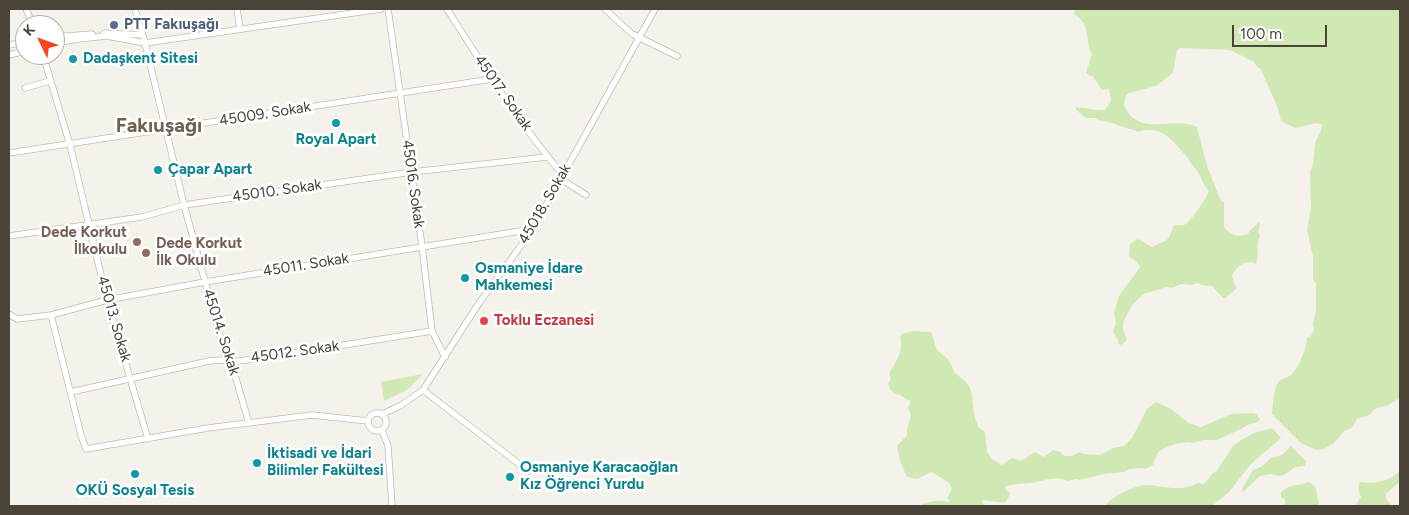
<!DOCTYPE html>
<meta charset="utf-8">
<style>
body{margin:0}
#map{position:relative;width:1409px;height:515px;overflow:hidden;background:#f5f2eb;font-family:Figtree,sans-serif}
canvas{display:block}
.frame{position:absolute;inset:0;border:10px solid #4a4338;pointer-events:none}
.north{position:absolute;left:15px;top:15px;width:50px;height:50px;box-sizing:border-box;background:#fff;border:1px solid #b7b4af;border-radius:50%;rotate:312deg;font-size:14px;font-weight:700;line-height:20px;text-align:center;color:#4a4338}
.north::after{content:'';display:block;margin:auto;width:18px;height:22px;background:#fa441d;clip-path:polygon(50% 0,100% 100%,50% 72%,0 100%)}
.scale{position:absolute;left:1232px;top:25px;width:95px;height:22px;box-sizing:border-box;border:2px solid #4a4338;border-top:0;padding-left:6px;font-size:15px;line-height:18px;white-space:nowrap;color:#4a4338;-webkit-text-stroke:4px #fff;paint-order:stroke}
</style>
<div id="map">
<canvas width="1409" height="515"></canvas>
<div class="frame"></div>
<div class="north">K</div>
<div class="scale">100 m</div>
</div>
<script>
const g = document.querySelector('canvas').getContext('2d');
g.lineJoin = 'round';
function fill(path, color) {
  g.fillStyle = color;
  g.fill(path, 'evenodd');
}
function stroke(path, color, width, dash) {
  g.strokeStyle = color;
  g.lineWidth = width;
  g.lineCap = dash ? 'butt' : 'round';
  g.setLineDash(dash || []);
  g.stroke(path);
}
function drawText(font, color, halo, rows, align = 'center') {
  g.font = font + ' Figtree,sans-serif';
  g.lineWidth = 5;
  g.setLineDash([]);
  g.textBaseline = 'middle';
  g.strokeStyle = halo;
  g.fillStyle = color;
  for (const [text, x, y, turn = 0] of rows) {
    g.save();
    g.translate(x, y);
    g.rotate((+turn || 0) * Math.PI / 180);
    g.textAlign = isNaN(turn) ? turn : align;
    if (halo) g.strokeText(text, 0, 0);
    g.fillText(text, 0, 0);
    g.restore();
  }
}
const green = new Path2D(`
 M1075 9H1400V398L1388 405 1375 409 1369 415 1357 419 1352 428 1344 431 1334 443 1324 449 1317 450 1302 444 1272 414C1273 406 1273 389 1278 383 1281 378 1287 378 1291 375 1298 369 1307 348 1307 338L1311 336 1314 329 1313 324 1316 310V283L1313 279V256L1307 230 1311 208 1310 172 1313 164 1315 143 1321 130 1322 125 1317 123 1295 128 1281 121C1278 103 1267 86 1261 69L1257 67 1254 62 1230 50 1180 48 1177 50 1173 73 1156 86 1129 93 1126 95 1124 105C1139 139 1173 115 1197 127L1207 166 1221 201 1224 202V227C1231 235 1237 238 1248 234L1250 230 1252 229 1259 222 1260 225 1258 232 1260 236C1255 245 1260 254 1256 264 1245 259 1238 266 1232 275L1234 284 1236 286V289L1224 299 1212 286 1201 285 1198 283 1191 285 1181 284 1172 288 1167 287 1143 294 1133 304 1123 322V329L1127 340 1121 345 1118 343V340L1113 332 1116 323 1114 312C1117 306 1117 298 1121 293 1126 286 1137 273 1140 266L1136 261 1129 257 1130 244 1138 239 1152 247C1169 238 1167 244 1174 225 1178 225 1183 226 1186 224 1191 221 1207 197 1209 191 1203 185 1202 179 1198 172 1195 167 1190 164 1188 158 1174 143 1162 123 1138 132 1134 129 1131 130 1126 128 1117 125 1108 121 1098 120L1095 118H1086L1076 110V108C1086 107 1094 111 1105 110L1111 101 1109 89 1102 90 1093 77 1086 73 1092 54C1084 42 1093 26 1074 14Z
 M912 331 931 332 937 350 949 360 955 373 966 382 970 388 972 395 974 414 978 427 985 432 987 452 992 459 1002 465 1012 458 1021 461 1035 452 1044 457 1053 450 1060 452 1064 456H1072L1079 452 1084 454 1100 455 1113 448 1124 446 1132 438 1147 409 1156 402 1171 409 1189 423 1201 427 1231 414 1253 413 1256 414 1260 419 1258 422 1247 425 1243 428 1217 440H1203L1193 443 1188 442 1175 444 1167 447 1158 452 1153 465 1146 469 1142 468 1129 469 1124 472 1104 474 1079 480 1076 479 1068 481C1057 474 1041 482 1029 483 1020 484 1014 484 1006 486L1005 488 1010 494 1006 502C1003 503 988 501 984 500L982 502 984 505 988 506H918C926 502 939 499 948 502L949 500 947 498 952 489 949 483 932 472 917 479 907 477 900 461 897 446 907 435V429L911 415 908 408 911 401 906 399 900 395 895 394 890 389 888 384 891 378 889 374C895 362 904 352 900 338L902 334Z
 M423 374 407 390 384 401 381 382Z
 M1272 428 1281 438 1251 464 1229 492 1212 506H1105C1110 499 1113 498 1120 494 1128 490 1139 484 1149 485 1166 487 1182 492 1198 483L1204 484 1213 473 1216 472 1233 446 1238 442 1254 433Z
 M1291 446 1306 461 1305 466 1295 467 1284 475 1279 476 1270 474 1260 476 1243 492 1242 489 1253 470 1261 467 1271 458 1282 455Z
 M1400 471V481L1386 494V498L1392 506H1355L1361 497 1358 488 1360 482C1375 484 1388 482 1400 471Z
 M1310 482 1316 488 1319 506H1283L1285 504V500L1281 497V492L1288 487Z`);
const minor = new Path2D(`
 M26 9 33 25
 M135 9 145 43 184 205 225 354 231 362 249 423
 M237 9 240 29
 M388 9 422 246 432 331 445 357
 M447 9C483 65 519 124 563 175
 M605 9 632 34 677 56
 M104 33 142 35
 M55 37 92 34
 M55 43 78 39 107 36 145 43 381 9
 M9 45 25 42
 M9 55 25 51
 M43 55 70 145 107 300 148 439
 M25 88 50 81
 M9 153 492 79
 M561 179 586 195
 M9 236 142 217 184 205 412 172 547 157
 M9 314 17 319 51 315 81 435 86 449 208 428 312 415 368 421
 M51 315 107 300 205 282 533 229
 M423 390 528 471
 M71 392 209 361 222 360 231 362 268 357 432 331
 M368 422a9 9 0 1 1 18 0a9 9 0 1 1-18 0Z
 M382 414 400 406 423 390 477 306 533 229 655 9
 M382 430 388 446 392 506`);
const markers = [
 [114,25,5,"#5c6f8a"],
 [73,59,5,"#0f9aa8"],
 [336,123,5,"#0f9aa8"],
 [158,170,5,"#0f9aa8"],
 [137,242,5,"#8d6e63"],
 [146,253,5,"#8d6e63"],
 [465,278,5,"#0f9aa8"],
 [484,321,5,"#e0444e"],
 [257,463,5,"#0f9aa8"],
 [135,474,5,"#0f9aa8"],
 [510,477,5,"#0f9aa8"]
];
const serviceNames = [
 ["PTT Fakıuşağı",124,25]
];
const cultureNames = [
 ["Dadaşkent Sitesi",83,59],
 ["Royal Apart",336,140,"center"],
 ["Çapar Apart",168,170],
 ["Osmaniye İdare",475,269],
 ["Mahkemesi",475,286],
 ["İktisadi ve İdari",267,454],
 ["Bilimler Fakültesi",267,471],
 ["Osmaniye Karacaoğlan",520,468],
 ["Kız Öğrenci Yurdu",520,485],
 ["OKÜ Sosyal Tesis",135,491,"center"]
];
const streetNames = [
 ["45017. Sokak",503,93,55],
 ["45009. Sokak",265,114,-9],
 ["45016. Sokak",413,184,82],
 ["45010. Sokak",277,191,-8],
 ["45018. Sokak",545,204,-60],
 ["45011. Sokak",306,265,-9],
 ["45013. Sokak",114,319,74],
 ["45014. Sokak",221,332,72],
 ["45012. Sokak",295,352,-8]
];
const educationNames = [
 ["Dede Korkut",127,233],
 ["İlkokulu",127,250],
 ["Dede Korkut",156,244,"left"],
 ["İlk Okulu",156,261,"left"]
];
const healthNames = [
 ["Toklu Eczanesi",494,321]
];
const districtNames = [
 ["Fakıuşağı",159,126]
];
fill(green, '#d0e9b4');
stroke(minor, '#c1bbad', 7);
stroke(minor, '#fff', 5.5);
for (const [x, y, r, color] of markers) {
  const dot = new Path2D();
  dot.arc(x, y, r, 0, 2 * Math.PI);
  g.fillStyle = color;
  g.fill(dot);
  stroke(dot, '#fff', 2);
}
drawText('bold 15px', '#4e5e75', '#fff', serviceNames, 'left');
drawText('bold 15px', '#0d838f', '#fff', cultureNames, 'left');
drawText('15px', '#4a4338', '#fff', streetNames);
drawText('bold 15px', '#785e54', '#fff', educationNames, 'right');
drawText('bold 15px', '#be3a42', '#fff', healthNames, 'left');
drawText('bold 20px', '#6d624f', '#fff', districtNames);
</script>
